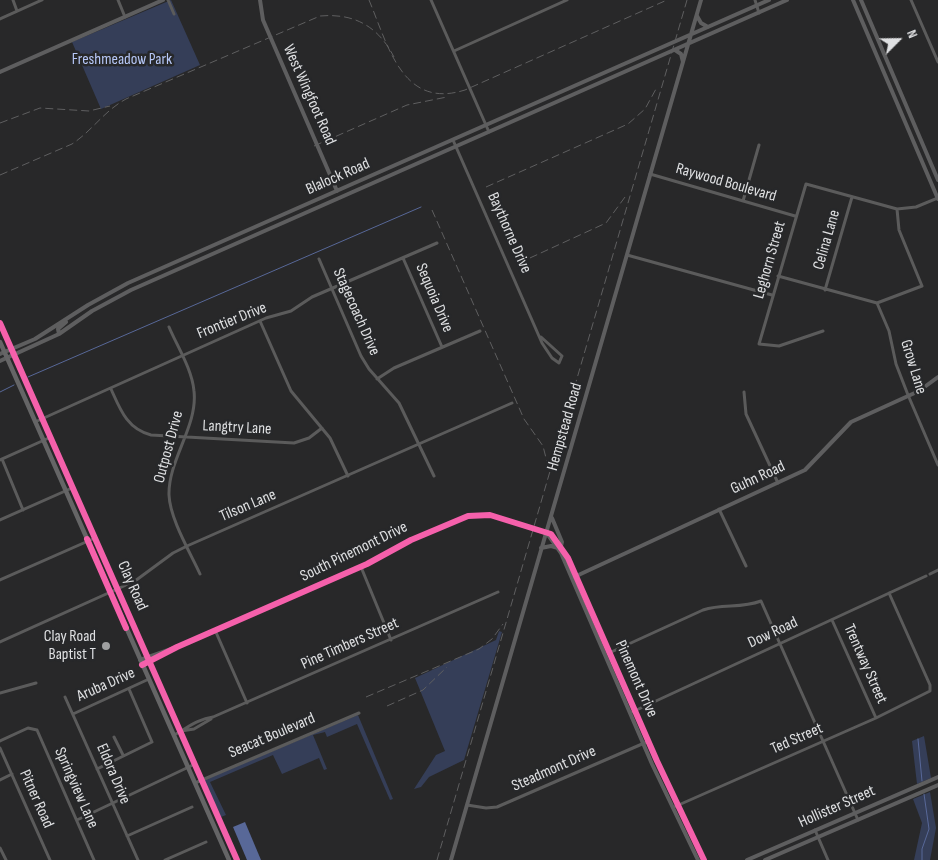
<!DOCTYPE html>
<style>
body{margin:0}
#map{position:relative;width:938px;height:860px;overflow:hidden;background:#282829;font-family:"Sofia Sans Condensed",sans-serif}
canvas{display:block}
.north{position:absolute;left:873px;top:15px;width:50px;height:50px;-webkit-text-stroke:4px #27282a;paint-order:stroke;rotate:67deg;font-size:14px;font-weight:700;line-height:20px;text-align:center;color:#dfe0e2}
.north::after{content:'';display:block;margin:auto;width:18px;height:22px;background:#dfe0e2;clip-path:polygon(50% 0,100% 100%,50% 72%,0 100%)}
</style>
<div id="map">
<canvas width="938" height="860"></canvas>
<div class="north">N</div>
</div>
<script>
const g = document.querySelector('canvas').getContext('2d');
g.lineJoin = 'round';
function fill(path, color) {
  g.fillStyle = color;
  g.fill(path, 'evenodd');
}
function stroke(path, color, width, dash) {
  g.strokeStyle = color;
  g.lineWidth = width;
  g.lineCap = dash ? 'butt' : 'round';
  g.setLineDash(dash || []);
  g.stroke(path);
}
function drawText(font, color, halo, rows, align = 'center') {
  g.font = font + ' "Sofia Sans Condensed",sans-serif';
  g.lineWidth = 5;
  g.setLineDash([]);
  g.textBaseline = 'middle';
  g.strokeStyle = halo;
  g.fillStyle = color;
  for (const [text, x, y, turn = 0] of rows) {
    g.save();
    g.translate(x, y);
    g.rotate((+turn || 0) * Math.PI / 180);
    g.textAlign = isNaN(turn) ? turn : align;
    if (halo) g.strokeText(text, 0, 0);
    g.fillText(text, 0, 0);
    g.restore();
  }
}
const green = new Path2D(`
 M171 0 200 65 101 109 72 42Z
 M499 631 502 632 464 760 429 777 421 787 414 789 436 755 445 751 415 678 496 640Z
 M358 715 393 799 390 800 357 724 327 737 325 732 313 735 327 769 324 770 319 758 282 774 273 755 210 782 226 815 221 817 204 780Z
 M924 736 931 778 917 784 912 741Z
 M930 792 936 828 930 860H914L922 823 913 799Z`);
const water = new Path2D(`
 M245 822 261 860H247L233 827Z`);
const stream = new Path2D(`
 M28 377 421 207
 M0 392 14 385
 M918 739 922 781
 M922 860V849L929 829 924 794`);
const street = new Path2D(`
 M13 0 17 11
 M118 0 125 17
 M168 0 174 14
 M431 0 489 132
 M755 0 759 13
 M911 0 938 62
 M0 19 42 0
 M454 51 567 0
 M453 140 542 343 552 358 559 363 562 356 541 337
 M650 174 795 216
 M743 201 759 145
 M627 255 772 295
 M403 258 442 347
 M319 259 361 356 369 369 399 403 434 476
 M778 276 877 303 922 286 899 230 897 209
 M825 290 852 197
 M877 303 889 331 896 364 908 395 938 465
 M260 321 291 391 330 438 348 476
 M169 327C177 346 192 369 194 391 198 426 168 460 169 495 170 519 190 552 200 574
 M823 331 779 346 759 344 806 184 897 209 916 207 938 198
 M377 379 394 368 480 331
 M111 389C120 409 127 429 151 435L294 443 309 438 322 428
 M744 392 746 414 778 483
 M35 422 266 318 291 311 312 297 437 243
 M2 459 23 510
 M0 460 51 437
 M719 509 746 566
 M0 520 72 488
 M361 567 391 640
 M930 574 938 570
 M0 580 95 538
 M832 620 876 718
 M215 630 247 703
 M0 642 135 581 173 553 187 546 512 403
 M609 653 703 610C723 603 740 609 761 601L858 820
 M0 693 36 683
 M65 697 138 860
 M630 713 926 576
 M73 714 149 679
 M181 731 194 729 211 719
 M174 735C187 728 198 719 213 717L498 592
 M114 737 123 755
 M0 741 28 728 37 730 94 860
 M0 748 50 860
 M97 769 152 742 129 689
 M0 780 12 774
 M195 783 359 713
 M467 805 486 808 497 807 649 741
 M674 807 876 718 930 691V685L889 593
 M77 820 195 764
 M815 830 828 860
 M127 836 192 807
 M0 848 6 860
 M165 860 206 842`);
const secondary = new Path2D(`
 M260 0 263 20 337 191
 M853 0 938 199
 M861 0 938 180
 M697 16 701 23 708 27
 M675 50 681 54 683 62
 M0 72 163 0
 M59 334 58 329 66 322
 M0 354 35 339 88 305 128 283 769 0
 M0 361 59 334 92 311 131 290 787 0
 M552 518 562 542 561 546
 M546 532 561 553 652 764 698 860
 M541 548 551 546 558 548
 M572 578 805 470 851 422 919 391 938 377
 M140 660 177 647
 M142 665 177 647 367 564 411 540 468 516 490 515 551 534 568 558 657 761 704 860
 M451 860 701 0
 M747 860 938 777
 M765 860 938 785`);
const primary = new Path2D(`
 M0 323 237 860
 M0 342 229 860`);
const rail = new Path2D(`
 M369 0C388 45 402 110 465 90L667 0
 M0 123 40 108 89 111 110 106
 M314 146 407 105 447 97
 M0 175 72 144C92 131 104 111 126 99L320 16C354 13 378 26 394 57
 M486 187 628 124 645 109 656 89
 M432 210 524 419 543 446 549 470
 M519 263 606 223 625 197
 M366 697 479 649 492 639 503 624
 M387 706 423 690 447 667
 M437 860 687 0`);
const cycleway = new Path2D(`
 M0 323 237 860
 M87 539 126 628
 M142 665 177 647 367 564 411 540 468 516 490 515 551 534 568 558 657 761 704 860`);
const markers = [
 [106,646,5,"#9fa0a1"]
];
const parkNames = [
 ["Freshmeadow Park",122,60]
];
const streetNames = [
 ["West Wingfoot Road",309,95,66],
 ["Blalock Road",338,177,-24],
 ["Raywood Boulevard",726,183,16],
 ["Baythorne Drive",509,233,66],
 ["Celina Lane",827,240,-74],
 ["Leghorn Street",770,260,-74],
 ["Sequoia Drive",434,298,67],
 ["Stagecoach Drive",356,312,66],
 ["Frontier Drive",232,321,-22],
 ["Grow Lane",913,367,73],
 ["Hempstead Road",565,427,-74],
 ["Langtry Lane",237,428,3],
 ["Outpost Drive",169,447,-75],
 ["Guhn Road",758,478,-25],
 ["Tilson Lane",248,506,-23],
 ["South Pinemont Drive",354,552,-26],
 ["Clay Road",132,586,66],
 ["Dow Road",773,633,-25],
 ["Pine Timbers Street",350,644,-24],
 ["Trentway Street",865,664,66],
 ["Pinemont Drive",636,679,66],
 ["Aruba Drive",106,685,-24],
 ["Seacat Boulevard",272,736,-23],
 ["Ted Street",797,739,-24],
 ["Steadmont Drive",554,769,-24],
 ["Eldora Drive",113,774,67],
 ["Springview Lane",76,788,66],
 ["Pitner Road",36,799,66],
 ["Hollister Street",837,807,-24]
];
const poiNames = [
 ["Clay Road",96,637],
 ["Baptist T",96,655]
];
fill(green, '#353e58');
fill(water, '#586898');
stroke(stream, '#586898', 1);
stroke(street, '#5b5b5b', 3);
stroke(secondary, '#5e5e5f', 4);
stroke(primary, '#656566', 4.5);
stroke(rail, '#5f5f60', 1, [8, 4]);
stroke(cycleway, '#f560ab', 6);
for (const [x, y, r, color] of markers) {
  const dot = new Path2D();
  dot.arc(x, y, r, 0, 2 * Math.PI);
  g.fillStyle = color;
  g.fill(dot);
  stroke(dot, '#27282a', 2);
}
drawText('16px', '#b7c8f8', '#27282a', parkNames);
drawText('16px', '#dfe0e2', '#27282a', streetNames);
drawText('16px', '#dfe0e2', '#27282a', poiNames, 'right');
</script>
